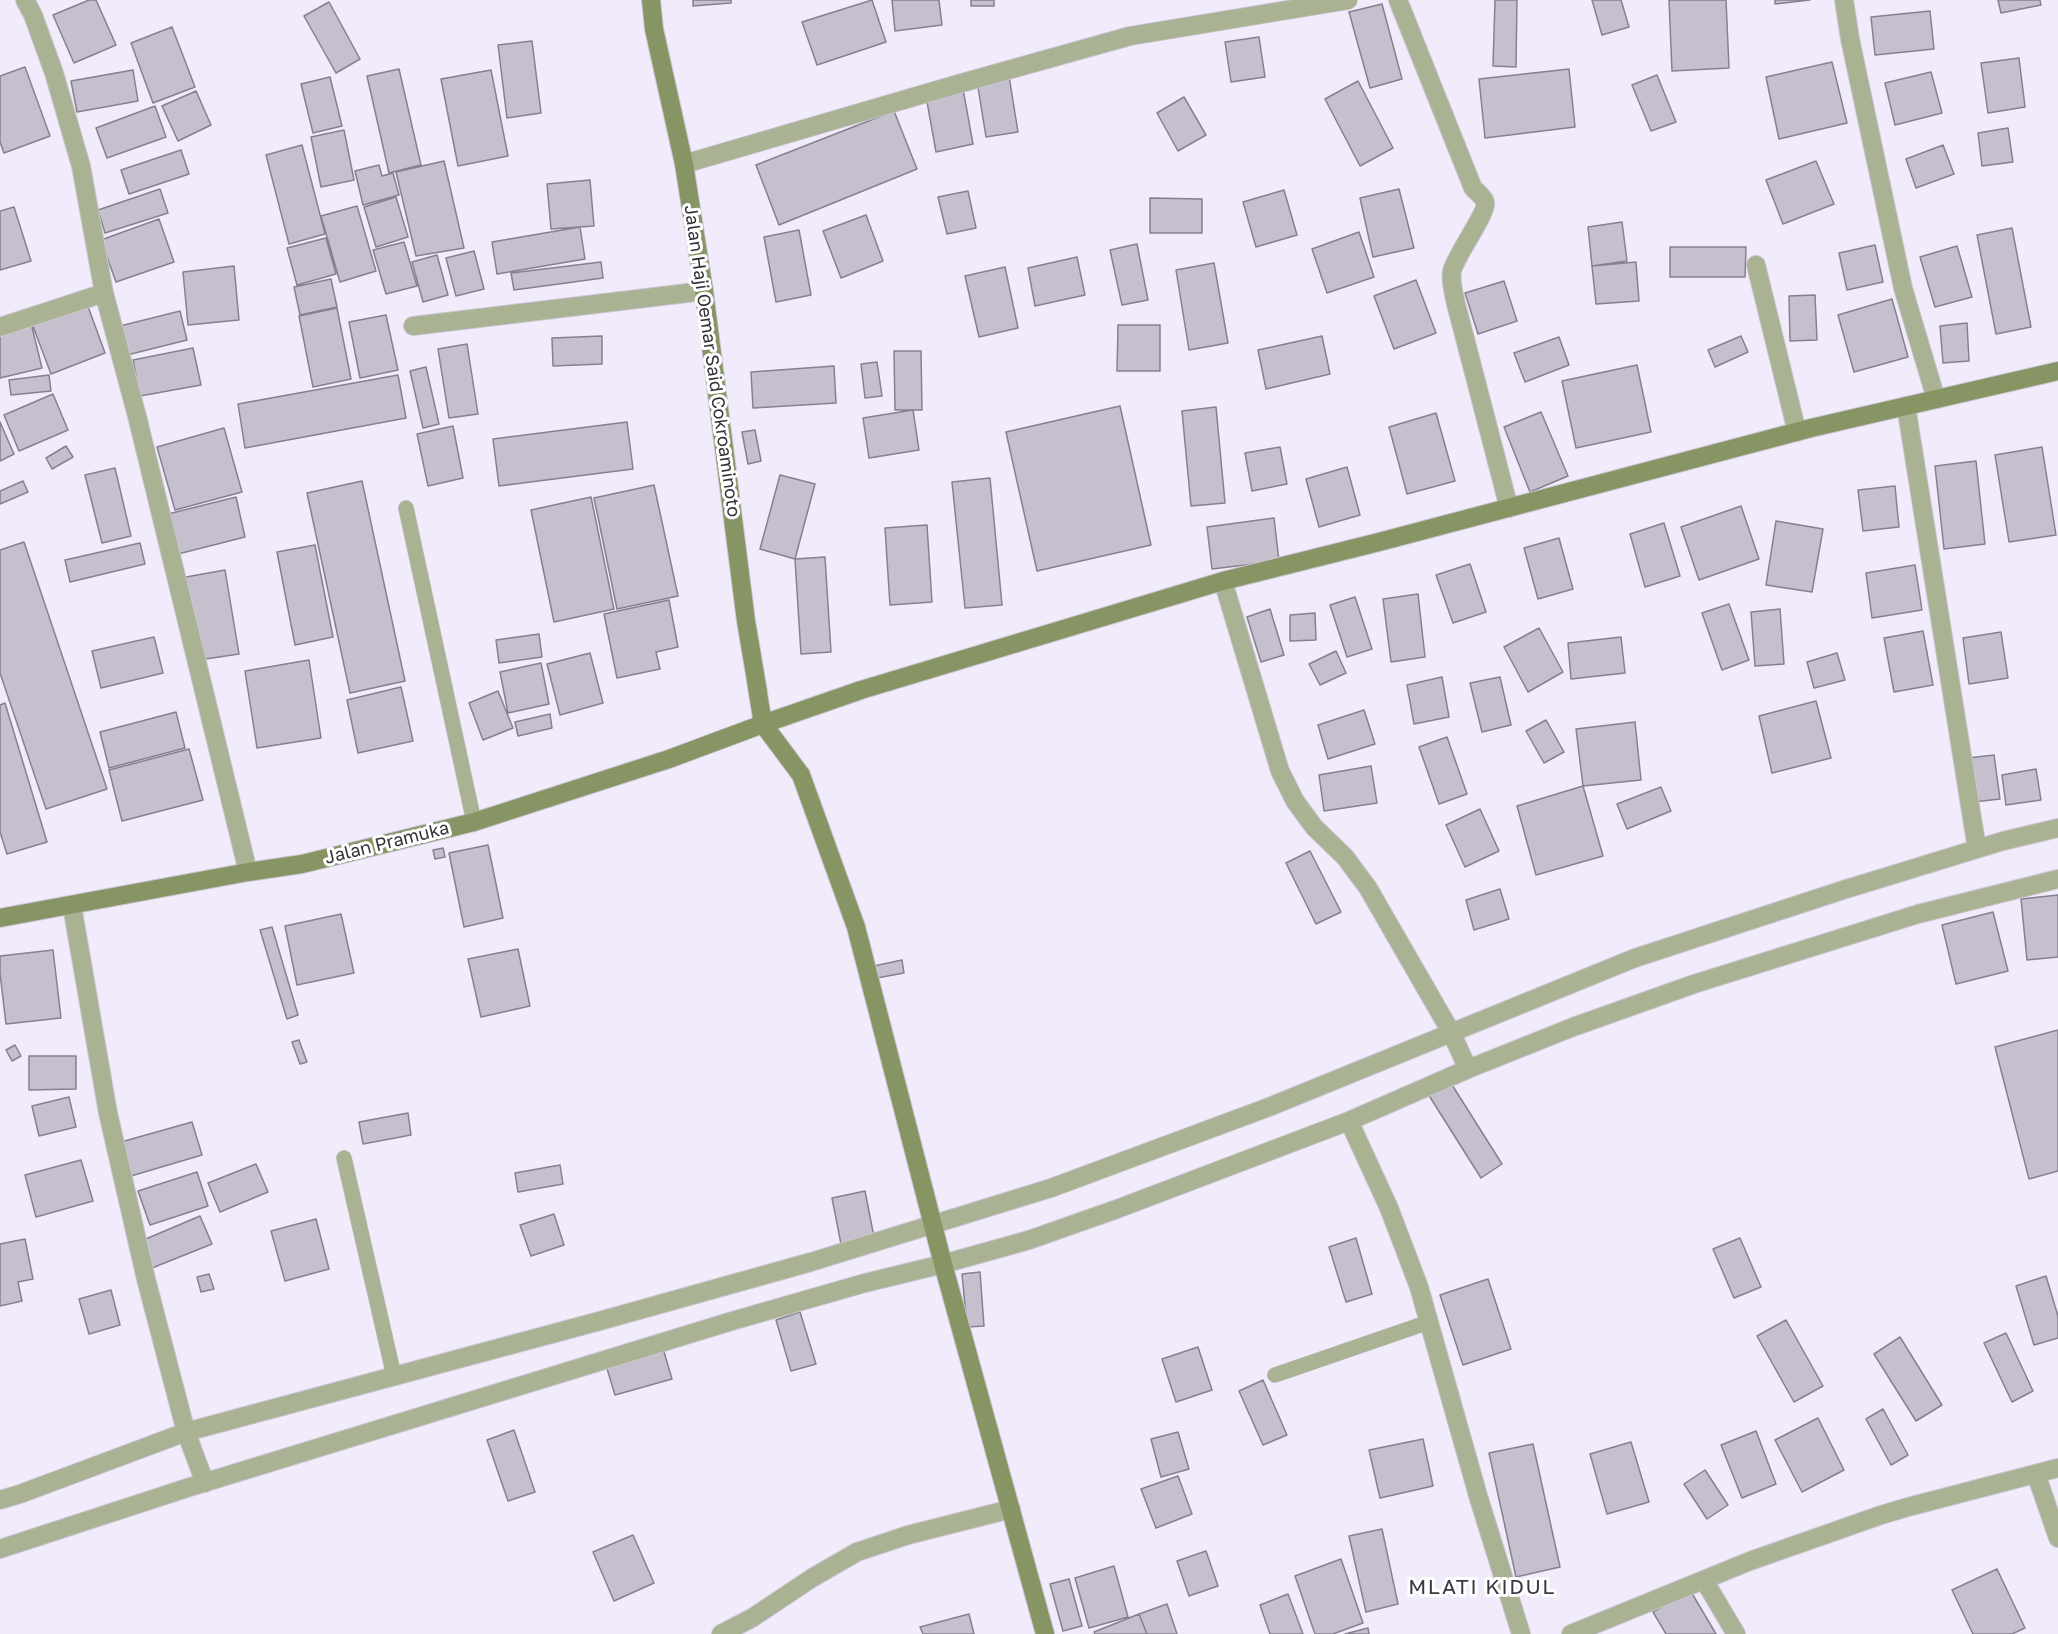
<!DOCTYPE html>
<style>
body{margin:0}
canvas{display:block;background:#f1ebfb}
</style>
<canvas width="2058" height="1634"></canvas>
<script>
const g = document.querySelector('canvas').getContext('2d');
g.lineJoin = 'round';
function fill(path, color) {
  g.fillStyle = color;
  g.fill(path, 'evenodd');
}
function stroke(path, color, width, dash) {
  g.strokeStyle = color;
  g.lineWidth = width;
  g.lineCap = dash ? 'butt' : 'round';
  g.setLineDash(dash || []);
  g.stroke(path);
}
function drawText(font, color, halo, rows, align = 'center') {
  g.font = font + ' "Golos Text",sans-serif';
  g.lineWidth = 6;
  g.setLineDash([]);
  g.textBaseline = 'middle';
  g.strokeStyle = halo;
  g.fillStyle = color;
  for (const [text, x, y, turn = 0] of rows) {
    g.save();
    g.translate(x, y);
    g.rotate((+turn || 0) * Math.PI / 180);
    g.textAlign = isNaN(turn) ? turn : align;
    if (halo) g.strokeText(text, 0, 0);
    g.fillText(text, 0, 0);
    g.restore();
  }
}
const building = new Path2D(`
 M89 0H96L116 45 74 63 53 15Z
 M693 0H731V3L693 6Z
 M872 0 886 42 817 65 802 22Z
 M892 0H939L942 25 895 31Z
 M971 0H994V6H971Z
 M1495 0H1517L1516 67 1493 66Z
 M1592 0H1621L1629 27 1602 35Z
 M1669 0H1726L1729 68 1672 71Z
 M1775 0H1810L1775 4Z
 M1998 0H2040L2041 5 2001 13Z
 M329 2 360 59 336 73 304 16Z
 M1382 4 1402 79 1370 88 1349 12Z
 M1930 11 1934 49 1875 55 1871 17Z
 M172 27 195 87 153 103 131 43Z
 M1259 37 1265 77 1231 82 1225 42Z
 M532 41 541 113 507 118 498 45Z
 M2019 58 2025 107 1988 113 1981 63Z
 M1832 62 1847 123 1779 139 1766 77Z
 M25 67 50 136 4 153 0 142V76Z
 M399 69 421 165 389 173 367 76Z
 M1569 69 1575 127 1485 138 1479 79Z
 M133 70 138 101 77 112 71 81Z
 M491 70 508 156 458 166 441 79Z
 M1931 72 1942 113 1895 125 1885 83Z
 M1657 75 1676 122 1651 131 1632 85Z
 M1009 76 1018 132 986 137 977 81Z
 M330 77 342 126 313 133 301 84Z
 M1358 81 1393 148 1360 166 1325 99Z
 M963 89 973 144 936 152 926 96Z
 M196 91 211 125 178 141 162 106Z
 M1184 97 1206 135 1178 151 1157 113Z
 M155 106 166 137 107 158 96 128Z
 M894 111 917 169 779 225 756 165Z
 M2008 128 2013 162 1982 166 1978 133Z
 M344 130 354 180 321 187 311 137Z
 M302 145 325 234 289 244 266 155Z
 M1943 145 1954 174 1916 188 1906 159Z
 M181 150 189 174 129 194 121 170Z
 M444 161 464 248 416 256 396 172Z
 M1816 161 1834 204 1783 224 1766 180Z
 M379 165 382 176 393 173 399 195 363 205 355 171Z
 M590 180 594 226 551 229 547 184Z
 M160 189 168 213 105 233 98 210Z
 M1399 189 1414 248 1373 257 1360 198Z
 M1284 190 1297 235 1256 247 1243 202Z
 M968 191 976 228 947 234 938 197Z
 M396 197 408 237 376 247 364 207Z
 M1150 198 1202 199V233H1150Z
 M357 206 376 271 340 282 321 216Z
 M14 207 31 261 0 270V211Z
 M866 215 883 261 841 278 823 231Z
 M159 219 174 262 116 282 101 240Z
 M1622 222 1627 261 1592 266 1588 227Z
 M580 227 585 259 497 274 492 242Z
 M2012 228 2031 327 1996 334 1977 235Z
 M799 230 811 295 776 302 764 237Z
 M1359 232 1374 277 1327 293 1312 249Z
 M326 238 336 274 297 285 287 248Z
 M404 242 417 286 386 294 373 250Z
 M1137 244 1148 300 1122 305 1110 250Z
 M1875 245 1883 282 1847 290 1839 253Z
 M1957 246 1972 297 1935 307 1920 257Z
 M1670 247H1746L1745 277H1670Z
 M474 251 484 289 456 296 446 258Z
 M437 255 448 295 423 302 412 262Z
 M1077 257 1085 295 1035 306 1028 268Z
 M601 262 603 278 514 290 511 273Z
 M1636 262 1639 301 1596 304 1592 266Z
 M1214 263 1228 343 1189 350 1176 270Z
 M234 266 239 320 188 325 183 272Z
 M1005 267 1018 328 979 337 965 276Z
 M331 279 337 307 300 315 294 287Z
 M1416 280 1436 333 1394 349 1374 296Z
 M1504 281 1517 321 1478 334 1465 293Z
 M1815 295 1817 340 1790 341 1789 296Z
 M1892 299 1908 357 1854 372 1838 315Z
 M86 301 105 353 51 374 31 321Z
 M337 308 351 379 313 387 299 316Z
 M180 311 187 340 127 355 120 326Z
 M386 315 398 370 360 378 349 322Z
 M31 323 42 368 0 378V330Z
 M1967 323 1969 361 1943 363 1940 326Z
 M1118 325H1160V371H1117Z
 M602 336V364L553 366 552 338Z
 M1322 336 1330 374 1266 389 1258 350Z
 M1741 336 1748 352 1715 367 1708 350Z
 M1559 337 1569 365 1525 382 1514 353Z
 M467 344 478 414 449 418 438 349Z
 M193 348 201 385 140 396 133 360Z
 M894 351H921L922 410H895Z
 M877 362 882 396 865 398 861 364Z
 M1637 365 1651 432 1576 448 1562 381Z
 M834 366 836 403 753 408 751 372Z
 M426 367 439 424 423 428 410 371Z
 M49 375 51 391 11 395 9 380Z
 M398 375 406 418 245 448 238 404Z
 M53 394 68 430 19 451 4 415Z
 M1120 406 1151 545 1037 571 1006 432Z
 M1216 407 1225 503 1191 506 1182 411Z
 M913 410 919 450 869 458 863 418Z
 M1541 412 1568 476 1530 492 1504 427Z
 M1436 413 1455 481 1407 494 1389 427Z
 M0 422 14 454 0 461Z
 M627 422 633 469 499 486 493 439Z
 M453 426 463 478 428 486 417 434Z
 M224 428 242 492 175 510 157 447Z
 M755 430 761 461 748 464 742 432Z
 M66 446 73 457 52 469 46 458Z
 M1280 447 1287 484 1252 491 1245 453Z
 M2042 447 2056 535 2009 542 1995 455Z
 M1976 461 1985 544 1944 549 1935 466Z
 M1347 467 1360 515 1319 527 1306 479Z
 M115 468 131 536 102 543 85 475Z
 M780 475 815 484 795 559 760 549Z
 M990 478 1002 605 965 608 952 482Z
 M23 481 28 492 0 504V491Z
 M362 481 405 681 350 693 307 493Z
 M654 485 678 596 617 609 594 498Z
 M1895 486 1899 527 1863 531 1858 490Z
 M236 497 245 537 178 554 168 514Z
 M591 497 614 609 554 622 531 510Z
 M1741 506 1759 559 1699 580 1681 527Z
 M1274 518 1279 561 1212 569 1207 527Z
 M1776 521 1823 529 1812 592 1766 585Z
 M1664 523 1680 576 1645 587 1630 534Z
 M927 525 932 602 890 605 885 528Z
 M1559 538 1573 589 1538 599 1524 548Z
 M24 542 107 789 46 809 0 673V550Z
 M140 543 145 564 70 582 65 560Z
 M315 545 333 637 295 645 277 552Z
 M825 557 831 652 801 654 795 559Z
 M1470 564 1486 612 1453 623 1436 575Z
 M1915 565 1922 610 1872 618 1866 573Z
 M225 570 239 654 199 660 186 577Z
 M1418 594 1425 657 1391 662 1383 599Z
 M1355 597 1372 649 1347 657 1330 605Z
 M669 600 678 647 656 652 660 669 617 678 604 614Z
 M1729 604 1749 660 1722 670 1702 613Z
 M1270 609 1284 655 1261 662 1247 617Z
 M1780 609 1784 664 1755 666 1751 612Z
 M1315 613 1316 640 1290 641V615Z
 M1539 628 1563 672 1528 692 1504 647Z
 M1923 631 1933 685 1894 692 1884 638Z
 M2001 632 2008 678 1969 684 1963 638Z
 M539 634 542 657 499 663 496 640Z
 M154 637 163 673 101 688 92 651Z
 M1621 637 1625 673 1571 679 1568 643Z
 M1336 651 1346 673 1320 685 1309 664Z
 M590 653 603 703 560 715 547 664Z
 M1837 653 1845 680 1814 688 1807 662Z
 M309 660 321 738 257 748 245 671Z
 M541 663 549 704 508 713 500 672Z
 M1442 677 1449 717 1414 724 1407 685Z
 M1500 677 1511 725 1482 732 1470 683Z
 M401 687 413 741 358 753 347 700Z
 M498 691 513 728 483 740 469 703Z
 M1816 701 1831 758 1772 773 1759 716Z
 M5 703 47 842 7 854 0 832V705Z
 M1364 710 1375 744 1328 759 1318 725Z
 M176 712 185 748 109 768 100 732Z
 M550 714 552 728 518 736 515 722Z
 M1546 720 1564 752 1544 763 1526 731Z
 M1635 722 1641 780 1583 786 1576 729Z
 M1447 737 1467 794 1439 804 1419 747Z
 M189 749 203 800 122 821 109 770Z
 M1994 755 2000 799 1974 802 1968 758Z
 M1371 766 1377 803 1324 811 1319 775Z
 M2036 769 2041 800 2006 805 2002 775Z
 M1583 786 1603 856 1536 875 1517 806Z
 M1661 787 1671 811 1627 829 1617 804Z
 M1480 809 1499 851 1465 867 1446 825Z
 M488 845 503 918 464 927 449 853Z
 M443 848 445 857 435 859 433 850Z
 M1310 851 1341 912 1316 924 1286 863Z
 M1500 889 1509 919 1474 930 1466 900Z
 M2058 895V957L2027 960 2021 899Z
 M1993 912 2008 971 1956 984 1942 925Z
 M341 914 354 973 297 985 285 926Z
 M272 927 298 1015 287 1019 260 930Z
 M518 949 530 1006 481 1017 468 959Z
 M53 950 61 1018 6 1024 0 973V956Z
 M902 960 904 973 877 978 874 966Z
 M2058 1030V1171L2029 1179 1995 1047Z
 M299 1040 307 1062 300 1064 292 1042Z
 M15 1045 21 1056 12 1061 6 1050Z
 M29 1056H76V1089L29 1090Z
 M1449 1080 1502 1164 1481 1178 1428 1094Z
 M69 1097 76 1127 39 1136 32 1106Z
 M408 1113 411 1135 363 1144 359 1122Z
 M192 1122 202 1155 131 1176 121 1142Z
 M81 1160 93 1201 36 1217 25 1175Z
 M256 1164 268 1192 220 1212 208 1183Z
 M560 1165 563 1184 518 1192 515 1173Z
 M197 1172 208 1206 150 1225 138 1191Z
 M865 1191 874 1237 841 1244 832 1198Z
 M554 1214 564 1245 531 1256 520 1225Z
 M200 1216 212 1244 152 1268 141 1241Z
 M316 1219 329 1269 285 1281 271 1231Z
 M1356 1238 1372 1294 1346 1302 1329 1247Z
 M1740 1238 1761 1287 1734 1298 1713 1249Z
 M25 1239 33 1279 18 1282 22 1301 0 1306V1244Z
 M980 1272 984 1326 967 1327 962 1274Z
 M209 1274 214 1289 201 1292 197 1277Z
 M2046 1276 2058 1316V1338L2034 1345 2016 1286Z
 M1488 1279 1511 1349 1463 1365 1440 1295Z
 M111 1290 120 1325 89 1334 79 1299Z
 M800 1312 816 1364 791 1371 776 1320Z
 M1786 1320 1823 1386 1794 1402 1757 1336Z
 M2006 1333 2033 1391 2012 1402 1984 1343Z
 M1900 1337 1942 1405 1916 1421 1874 1354Z
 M662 1345 672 1379 615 1395 605 1362Z
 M1198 1347 1212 1390 1176 1402 1162 1359Z
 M1263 1380 1287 1435 1263 1445 1239 1391Z
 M1883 1409 1908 1455 1891 1465 1866 1419Z
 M1818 1418 1844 1470 1802 1492 1775 1440Z
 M514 1430 535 1492 508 1501 487 1440Z
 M1756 1431 1776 1484 1742 1498 1721 1445Z
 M1178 1432 1189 1469 1161 1477 1151 1439Z
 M1423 1439 1433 1486 1380 1498 1369 1450Z
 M1631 1442 1649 1502 1607 1514 1590 1454Z
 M1533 1444 1560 1567 1516 1577 1489 1453Z
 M1705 1470 1728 1505 1707 1519 1684 1484Z
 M1178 1476 1192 1514 1156 1528 1141 1489Z
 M1382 1529 1398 1604 1366 1612 1349 1536Z
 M633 1535 654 1583 614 1601 593 1552Z
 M1206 1551 1218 1586 1189 1596 1177 1561Z
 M1341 1559 1363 1623 1333 1634H1315L1295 1576Z
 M1114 1566 1128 1617 1089 1628 1075 1578Z
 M1997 1569 2025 1628 2012 1634H1973L1952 1590Z
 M1069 1579 1082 1626 1063 1631 1050 1584Z
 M1690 1590 1716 1634H1666L1653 1612Z
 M1288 1594 1303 1634H1270L1260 1605Z
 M1167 1604 1177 1634H1147L1139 1614Z
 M969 1614 974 1634H923L920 1627Z
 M1139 1614 1147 1634H1095L1094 1632Z
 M1368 1628 1369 1634H1345Z`);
const lane = new Path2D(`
 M406 508 474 822
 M344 1158 394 1376
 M1275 1375 1429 1322`);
const street = new Path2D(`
 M25 0 33 15 54 73 81 166 104 293 137 416 248 872
 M1398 0 1473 188C1477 192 1483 196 1485 202 1488 212 1456 255 1452 271 1450 281 1454 294 1456 304L1509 508
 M1844 0 1850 39 1903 288 1936 399
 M684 164 958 84 1130 36 1348 0
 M1756 265 1797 432
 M413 326 704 291
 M0 327 104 293
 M1906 406 1977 849
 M1223 581 1280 771 1295 801 1314 827 1345 857 1368 888 1451 1032 1468 1069
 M72 906 108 1113 146 1279 186 1432 596 1322 811 1262 1051 1188 1269 1107 1635 958 1843 890 2003 841 2058 828
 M1349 1121 1389 1208 1419 1287 1479 1499 1521 1634
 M2036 1474 2058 1538
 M0 1500 20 1494 186 1432 205 1483
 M0 1549 190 1487 732 1321 865 1283 943 1264 1029 1240 1117 1209 1349 1121 1468 1069 1573 1027 1694 984 1918 914 2058 879
 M1704 1580 1736 1634
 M721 1634 752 1618 812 1578 857 1552 908 1535 1011 1509
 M1571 1634 1750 1561 1881 1515 1908 1507 2058 1468`);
const secondary = new Path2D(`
 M651 0 654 29 684 164 704 291 746 621 758 692
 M756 681 763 724 801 775 856 927 943 1264 1045 1634
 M0 918 248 872 302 864 474 822 669 759 763 724 861 690 1223 581 1379 542 1811 428 2058 371`);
const streetNames = [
 ["Jalan Haji Oemar Said Cokroaminoto",712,361,82],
 ["Jalan Pramuka",387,843,-14]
];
const quarterNames = [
 ["MLATI KIDUL",1482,1587]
];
fill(building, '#c5bfce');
stroke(building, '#86818e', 1.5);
stroke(lane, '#cbc6d4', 16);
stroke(street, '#cbc6d4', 20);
stroke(secondary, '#cbc6d4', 20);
stroke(lane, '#a9b292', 15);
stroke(street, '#a9b292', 18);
stroke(secondary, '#879565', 18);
drawText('18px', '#343137', '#fff', streetNames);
g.letterSpacing = '1.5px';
drawText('21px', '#3c3743', '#fff', quarterNames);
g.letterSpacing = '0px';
</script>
